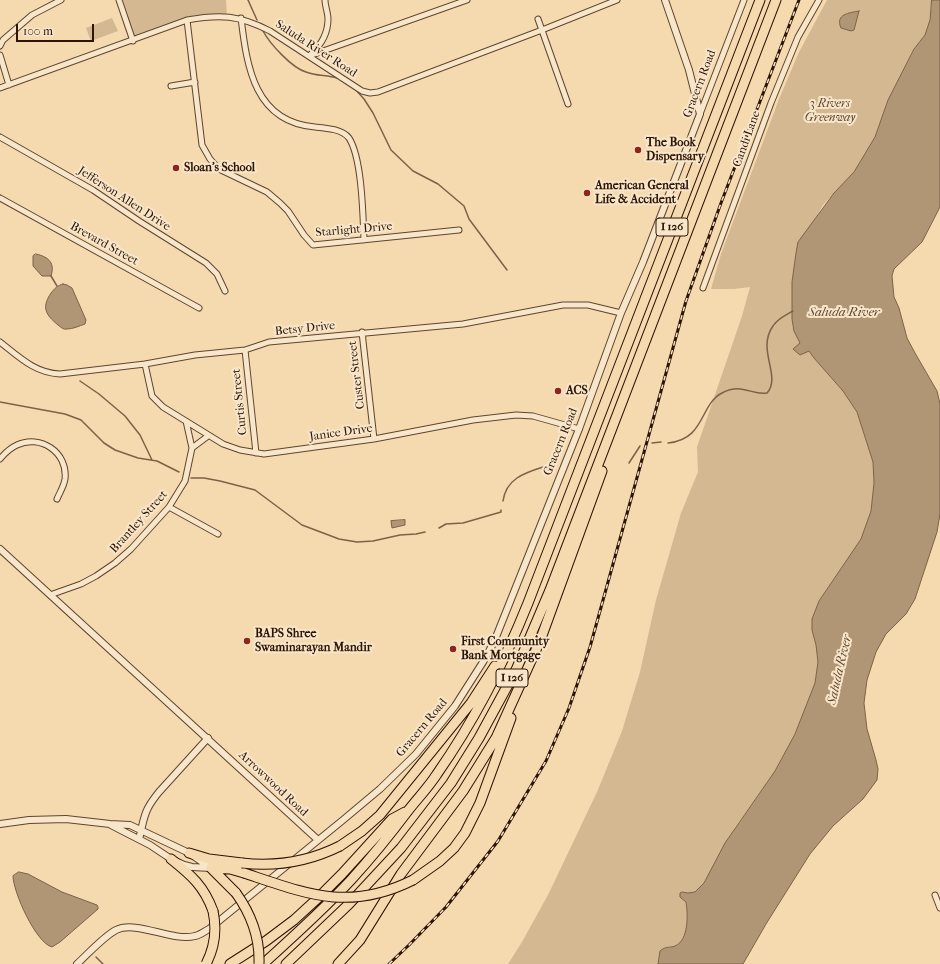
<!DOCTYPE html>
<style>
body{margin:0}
#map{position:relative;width:940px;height:964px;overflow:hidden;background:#f5d9af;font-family:"IM FELL French Canon",serif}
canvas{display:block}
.scale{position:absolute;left:16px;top:24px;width:78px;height:18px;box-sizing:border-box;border:2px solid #2d1403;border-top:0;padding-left:5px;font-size:12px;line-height:14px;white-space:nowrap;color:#2d1403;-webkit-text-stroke:3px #f8e6cb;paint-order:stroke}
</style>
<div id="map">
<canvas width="940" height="964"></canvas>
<div class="scale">100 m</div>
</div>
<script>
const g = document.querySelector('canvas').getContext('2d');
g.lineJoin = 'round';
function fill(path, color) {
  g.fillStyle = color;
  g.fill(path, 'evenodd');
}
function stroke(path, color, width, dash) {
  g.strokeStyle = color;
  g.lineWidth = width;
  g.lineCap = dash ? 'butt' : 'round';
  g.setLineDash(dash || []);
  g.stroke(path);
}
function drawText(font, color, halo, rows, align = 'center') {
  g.font = font + ' "IM FELL French Canon",serif';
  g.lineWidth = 4;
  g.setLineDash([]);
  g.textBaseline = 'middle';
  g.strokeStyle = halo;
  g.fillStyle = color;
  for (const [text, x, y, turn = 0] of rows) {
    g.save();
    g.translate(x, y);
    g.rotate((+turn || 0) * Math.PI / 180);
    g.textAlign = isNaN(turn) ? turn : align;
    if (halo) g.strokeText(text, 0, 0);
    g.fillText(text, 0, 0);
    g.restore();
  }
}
const green = new Path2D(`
 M119 0H226L227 17 200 18 133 41Z
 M827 0H932L930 20 925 35 914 49 888 100 875 137 854 172 823 205 796 253 792 282V315L793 325 800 343 809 350 814 358 843 391 857 412 873 462 874 483 871 511 861 539 819 601 812 619V630L816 645 818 662 815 683 795 734 775 771 734 829 704 883 695 892 688 893 682 892 680 897 686 902C688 914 689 939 675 946 670 948 665 946 660 951L658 964H508L522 942 549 893 597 792 622 731 640 672 656 600 681 513 698 472 697 447 742 316 750 287 734 289H711L721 254 779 99 799 52Z
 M112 18 118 31 91 41 86 28Z`);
const water = new Path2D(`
 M932 0H940V207L922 242 894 269 892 276 894 297 899 308 907 338 915 353 937 391 940 404V514L937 532 915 599 906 614 886 634 876 652 867 680 864 703 867 729 876 760 878 769 877 780 863 799 833 826 810 854 766 924 743 964H658L660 951C665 946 670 948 675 946 689 940 688 914 686 902L680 897V893L682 892 688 893 695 892 704 883 725 843 775 771 795 734 815 683 818 662 816 645 812 630V619L819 601 861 539 871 511 874 483 873 462 857 412 843 391 814 358 809 351 800 355 793 349 800 343 794 331 792 319V282L796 253 798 242 834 193 854 172 875 137 888 100 914 49 925 35 930 20Z
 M859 11 854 30 851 31 841 28C835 14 849 13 859 11Z
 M36 254C50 257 55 264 51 276H42L33 266V256Z
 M63 284 67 285 72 288 86 320 85 324C79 326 73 329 67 329 63 330 61 327 58 325 46 315 41 308 51 293 55 288 57 286 63 284Z
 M405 520V525L392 528 391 521Z
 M19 872 28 874 62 892 97 905 98 907V909L60 942 52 947C36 943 13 892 13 876Z`);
const stream = new Path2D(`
 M248 0 257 20
 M263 31C270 44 292 68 306 72 316 76 327 75 337 78
 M355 89 364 99 373 113 391 150 413 171 438 184 464 206 469 219 507 270
 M51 276 57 286
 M80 381 99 394 125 416 140 435 152 460
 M0 402 65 414 81 420 104 443 115 450 138 458 157 461 179 472
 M652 443 661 442
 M668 443C706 439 699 405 722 393 742 382 752 396 767 393 782 376 756 350 773 326 777 319 786 315 793 311
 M629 463 640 446
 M191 478H204L220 481 255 490 302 525 339 539 357 542 373 541 400 535 416 534 425 532
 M503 501C506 479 524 473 543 467L552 471
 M439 528 446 524 463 523 501 512V510
 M96 957 103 964`);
const minor = new Path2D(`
 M119 0 133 41
 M241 18C247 68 255 122 315 127 326 128 342 129 349 138 362 158 363 215 364 240
 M538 19 568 104
 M187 20 202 145 210 159 219 169 267 192 280 203 288 211 304 235 313 245 459 230
 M0 46 3 40 32 15 61 0
 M311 54C321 45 328 33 328 19 328 13 325 6 325 0
 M0 55 9 85
 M309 56 467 0
 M171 86 195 82
 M0 88 187 20C220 14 239 15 270 31L362 91 370 93 378 92 542 30 617 0
 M700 114 744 0
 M0 137 93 190 139 221 206 263 217 274 225 291
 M0 198 199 308
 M703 288 771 103 798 37 819 0
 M362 332 374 439
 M0 342C19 357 35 373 60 374L145 364 195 355 245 350 269 342 463 324 563 305H588L621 313
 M245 350 256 453
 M145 364 152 396 163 407 223 444 240 450 264 454 374 439 473 420 516 415 533 416 579 429
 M192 448 208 436
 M0 459C5 453 10 448 17 445 40 434 68 452 65 479 64 486 60 492 57 499
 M169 507 218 534
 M50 595 81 584 96 576 115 563 131 549 169 507 185 481 192 448 186 421
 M935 895 940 908`);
const tertiary = new Path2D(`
 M0 549 318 840
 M0 824 29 820 66 819 110 824 130 825 189 853 211 868
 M111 825 150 845 171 859 184 865 192 867 211 868
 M139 839C142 829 143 817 148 808 151 802 155 797 159 792L208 738
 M77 964C88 954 103 937 116 930 137 920 172 942 195 936 200 935 205 931 209 929L343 820 380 789 416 754 455 706 483 662 494 642 579 429 621 313 643 262 700 114 689 70 665 0`);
const motorway = new Path2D(`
 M340 846 362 831 380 815 471 703 495 666
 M189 853 209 859 242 863
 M171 859C191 875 204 886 213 911
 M211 868 236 893
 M211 868 230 869 244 873
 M413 880 440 861 454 848 465 833 480 803 511 718
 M230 964 266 941 294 920 318 898 342 874 392 819 405 812
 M263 964C293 937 323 910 351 880 371 858 389 836 407 812 417 799 428 788 437 774 474 721 504 663 528 603L760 0
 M286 964 349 904 401 848 451 783 479 738 516 670 550 590 776 0
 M338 964 360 940 401 874 463 791 496 738 540 641 602 471`);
const rail = new Path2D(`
 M389 964 409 945 446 907 498 841 546 761 569 708 590 647 686 301 721 203 799 0`);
const motorwayBridge = new Path2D(`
 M242 863C277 867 308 862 340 846
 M244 873C307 894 349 912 413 880
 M236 893C251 914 260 938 259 964
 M206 964C215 947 217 930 213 911`);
const markers = [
 [638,150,4,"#8f2418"],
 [176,168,4,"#8f2418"],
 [587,193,4,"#8f2418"],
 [558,391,4,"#8f2418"],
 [247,641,4,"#8f2418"],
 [453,649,4,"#8f2418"]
];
const shields = [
 [672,227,32],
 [512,678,32]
];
const shieldNames = [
 ["I 126",672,227],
 ["I 126",512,678]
];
const streetNames = [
 ["Saluda River Road",316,49,33],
 ["Gracern Road",700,84,-69],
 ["Candi Lane",747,139,-70],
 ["Jefferson Allen Drive",124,199,33],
 ["Starlight Drive",354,230,-5],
 ["Brevard Street",104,244,29],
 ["Betsy Drive",305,329,-6],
 ["Custer Street",357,375,-97],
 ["Curtis Street",240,402,-96],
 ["Janice Drive",341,433,-8],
 ["Gracern Road",561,442,-68],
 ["Brantley Street",139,522,-48],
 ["Gracern Road",422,728,-50],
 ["Arrowwood Road",273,784,43]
];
const parkNames = [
 ["3 Rivers",830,104],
 ["Greenway",830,118]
];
const poiNames = [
 ["The Book",646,143],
 ["Dispensary",646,157],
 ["Sloan's School",184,168],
 ["American General",595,186],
 ["Life & Accident",595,200],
 ["ACS",566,391],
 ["BAPS Shree",255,634],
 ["Swaminarayan Mandir",255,648],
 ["First Community",461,642],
 ["Bank Mortgage",461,656]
];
const waterNames = [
 ["Saluda River",844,313],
 ["Saluda River",840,670,-77]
];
fill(green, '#d3b892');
fill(water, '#b19675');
stroke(water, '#7c6247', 1);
stroke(stream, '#7c6247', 1.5);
stroke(minor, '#5f452e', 7);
stroke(tertiary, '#5f452e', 8);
stroke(motorway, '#2d1403', 11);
stroke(minor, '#f8e6cb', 5);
stroke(tertiary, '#f8e6cb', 6);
stroke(motorway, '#f5d9af', 9);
stroke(rail, '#2d1403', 3);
stroke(rail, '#f8e6cb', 1.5, [4.5]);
stroke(motorwayBridge, '#2d1403', 11, []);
stroke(motorwayBridge, '#f5d9af', 9);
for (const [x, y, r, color] of markers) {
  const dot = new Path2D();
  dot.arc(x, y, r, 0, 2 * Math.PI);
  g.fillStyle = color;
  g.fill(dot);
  stroke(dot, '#f8e6cb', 1.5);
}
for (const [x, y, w] of shields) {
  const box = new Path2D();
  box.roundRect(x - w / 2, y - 9, w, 18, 3);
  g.fillStyle = '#f8e6cb';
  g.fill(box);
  stroke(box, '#2d1403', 1);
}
drawText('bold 11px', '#2d1403', null, shieldNames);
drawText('12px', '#2d1403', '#f8e6cb', streetNames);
drawText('italic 12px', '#5f452e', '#f8e6cb', parkNames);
drawText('bold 12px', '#2d1403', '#f8e6cb', poiNames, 'left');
drawText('italic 13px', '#624831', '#f8e6cb', waterNames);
</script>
